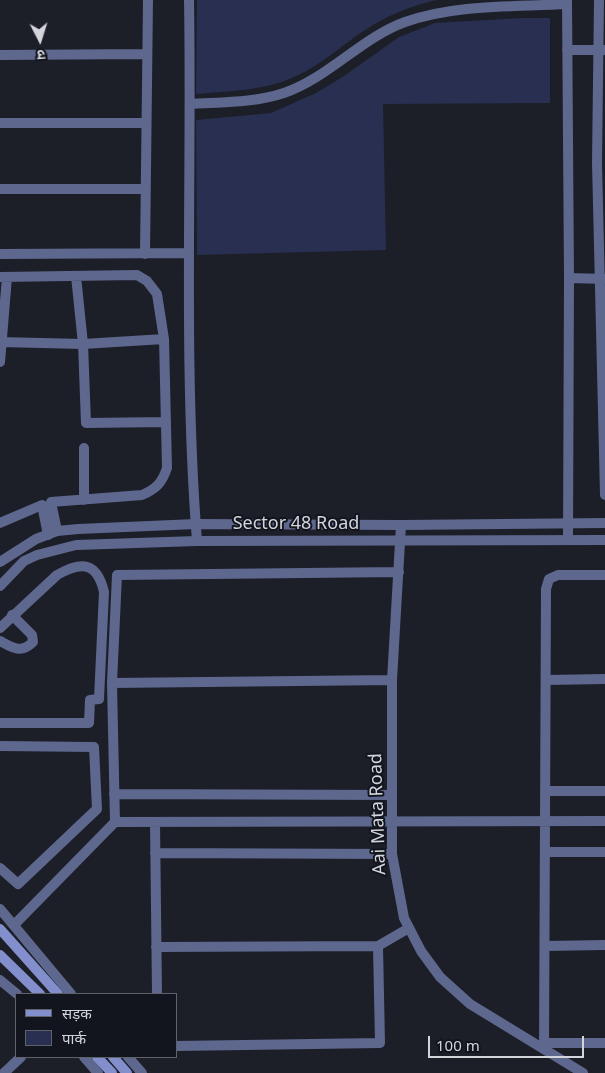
<!DOCTYPE html>
<meta charset="utf-8">
<style>
body{margin:0}
#map{position:relative;width:605px;height:1073px;overflow:hidden;background:#1c1e28;font-family:"Noto Sans","Noto Sans Devanagari",sans-serif}
canvas{display:block}
.legend{position:absolute;left:15px;top:993px;width:162px;height:65px;box-sizing:border-box;background:#13151e;border:1px solid #60626a;margin:0;padding:6px 9px;list-style:none;font-size:15px;color:#d3d5db}
.legend li{display:flex;align-items:center;gap:10px;height:25px}
.legend b{width:25px;border:1px solid #60626a}
.north{position:absolute;left:15px;top:15px;width:50px;height:50px;-webkit-text-stroke:4px #13151e;paint-order:stroke;rotate:175deg;font-size:14px;font-weight:700;line-height:20px;text-align:center;color:#d3d5db}
.north::after{content:'';display:block;margin:auto;width:18px;height:22px;background:#d3d5db;clip-path:polygon(50% 0,100% 100%,50% 72%,0 100%)}
.scale{position:absolute;left:428px;top:1036px;width:156px;height:22px;box-sizing:border-box;border:2px solid #d3d5db;border-top:0;padding-left:6px;font-size:15px;line-height:18px;white-space:nowrap;color:#d3d5db;-webkit-text-stroke:4px #13151e;paint-order:stroke}
</style>
<div id="map">
<canvas width="605" height="1073"></canvas>
<ul class="legend">
<li><b style="height:6px;background:#828fcc"></b>सड़क</li>
<li><b style="height:14px;background:#292f50"></b>पार्क</li>
</ul>
<div class="north">उ</div>
<div class="scale">100 m</div>
</div>
<script>
const g = document.querySelector('canvas').getContext('2d');
g.lineJoin = 'round';
function fill(path, color) {
  g.fillStyle = color;
  g.fill(path, 'evenodd');
}
function stroke(path, color, width, dash) {
  g.strokeStyle = color;
  g.lineWidth = width;
  g.lineCap = dash ? 'butt' : 'round';
  g.setLineDash(dash || []);
  g.stroke(path);
}
function drawText(font, color, halo, rows, align = 'center') {
  g.font = font + ' "Noto Sans",sans-serif';
  g.lineWidth = 4;
  g.setLineDash([]);
  g.textBaseline = 'middle';
  g.strokeStyle = halo;
  g.fillStyle = color;
  for (const [text, x, y, turn = 0] of rows) {
    g.save();
    g.translate(x, y);
    g.rotate((+turn || 0) * Math.PI / 180);
    g.textAlign = isNaN(turn) ? turn : align;
    if (halo) g.strokeText(text, 0, 0);
    g.fillText(text, 0, 0);
    g.restore();
  }
}
const green = new Path2D(`
 M197 0H437C414 5 393 13 373 25 346 41 324 64 294 77 263 91 229 91 196 94Z
 M522 18H550V103L383 104 386 250 197 255 196 120 271 113 316 93 344 76 399 37 435 23Z`);
const minor = new Path2D(`
 M189 0C192 180 183 361 197 541
 M567 0 569 278 568 540
 M599 0 597 163 605 495
 M567 50H605
 M0 55 146 54
 M190 104C221 102 254 103 284 93 328 78 361 38 405 22 456 4 514 7 567 4
 M0 123H146
 M0 189H145
 M0 254 188 253
 M145 254 148 0
 M76 276 83 344 86 423 166 422
 M0 277 137 275 147 281 157 294 164 339 167 468C162 483 156 489 142 495L51 502 57 531
 M569 278 605 279
 M0 342 83 344 164 339
 M0 362 7 277
 M84 500V448
 M0 523 42 505 48 535
 M401 525 392 680V854L404 918 421 951 440 977 470 1004 583 1073
 M0 628 57 575C82 561 97 562 104 592L99 699 90 700 89 723H0
 M0 641C13 648 21 654 33 642L32 635 12 615
 M546 680 605 679
 M112 683 392 680
 M0 746 94 747 97 809 18 884 0 868
 M546 791H605
 M114 794 392 795
 M115 822 112 683 117 575 399 572
 M155 822 157 994
 M545 852H605
 M155 853 392 854
 M15 924 115 822 605 821
 M545 946 605 945
 M156 947 378 946 409 928
 M545 1043H605
 M176 1046 380 1043 378 946
 M544 1049 546 589 549 579 558 575H605
 M4 1073 21 1057`);
const tertiary = new Path2D(`
 M0 562 36 539 57 531 78 529 196 524 401 525 605 523
 M0 586 24 561 37 555 76 545 197 541 605 540
 M0 909 71 994
 M0 980 17 994
 M84 1057 98 1073
 M128 1057 142 1073`);
const secondary = new Path2D(`
 M0 929 58 994
 M0 955 40 994
 M97 1057 112 1073
 M113 1057 127 1073`);
const streetNames = [
 ["Sector 48 Road",296,524],
 ["Aai Mata Road",378,814,-92]
];
fill(green, '#292f50');
stroke(minor, '#5e678d', 10);
stroke(tertiary, '#5e678d', 10);
stroke(secondary, '#828fcc', 10);
drawText('18px', '#d3d5db', '#13151e', streetNames);
</script>
